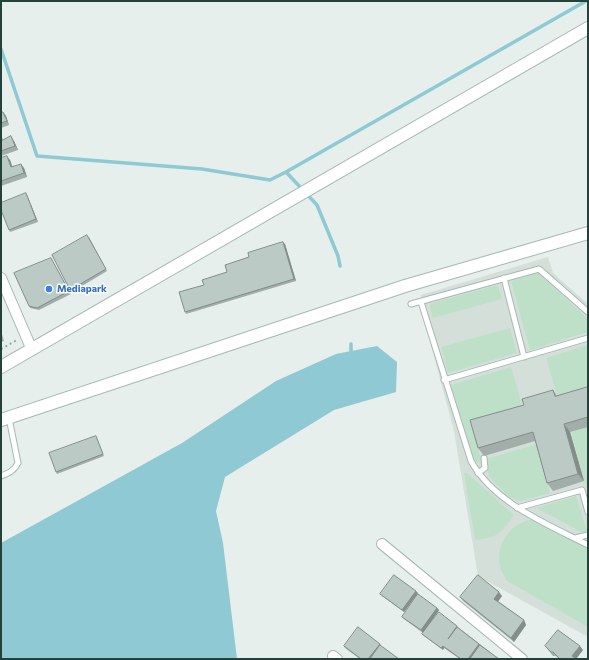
<!DOCTYPE html>
<style>
body{margin:0}
#map{position:relative;width:589px;height:660px;overflow:hidden;background:#e6efeb;font-family:Commissioner,sans-serif}
canvas{display:block}
.frame{position:absolute;inset:0;border:2px solid #24423a;pointer-events:none}
</style>
<div id="map">
<canvas width="589" height="660"></canvas>
<div class="frame"></div>
</div>
<script>
const g = document.querySelector('canvas').getContext('2d');
g.lineJoin = 'round';
function fill(path, color) {
  g.fillStyle = color;
  g.fill(path, 'evenodd');
}
function stroke(path, color, width, dash) {
  g.strokeStyle = color;
  g.lineWidth = width;
  g.lineCap = dash ? 'butt' : 'round';
  g.setLineDash(dash || []);
  g.stroke(path);
}
function drawText(font, color, halo, rows, align = 'center') {
  g.font = font + ' Commissioner,sans-serif';
  g.lineWidth = 3;
  g.setLineDash([]);
  g.textBaseline = 'middle';
  g.strokeStyle = halo;
  g.fillStyle = color;
  for (const [text, x, y, turn = 0] of rows) {
    g.save();
    g.translate(x, y);
    g.rotate((+turn || 0) * Math.PI / 180);
    g.textAlign = isNaN(turn) ? turn : align;
    if (halo) g.strokeText(text, 0, 0);
    g.fillText(text, 0, 0);
    g.restore();
  }
}
const built = new Path2D(`
 M548 257 553 273 588 304V637L478 576 454 431 421 308V295Z`);
const green = new Path2D(`
 M538 273 588 319V332L530 350 511 281Z
 M498 285 502 299 433 318 429 304Z
 M510 328 517 353 448 373 441 347Z
 M588 345V390L557 395 546 358Z
 M511 367 524 411 472 427 482 463 476 462 473 458 451 385Z
 M588 427V493L571 432Z
 M537 444 550 493 521 501 516 500 508 496 489 476 486 459Z
 M464 473H467L514 515C500 534 500 537 475 540Z
 M576 496 587 531 581 532 537 508Z
 M541 519 588 546V627L507 581C505 577 502 573 501 569 494 549 507 525 529 520 533 519 537 519 541 519Z`);
const water = new Path2D(`
 M377 346 397 362 396 392 334 410 225 477 216 511 223 543 237 659H1V543L182 443 276 381 336 354Z`);
const stream = new Path2D(`
 M1 49 37 156 202 169 270 180 286 172 586 1
 M286 172 317 205 338 256 340 266
 M351 344V351`);
const path = new Path2D(`
 M1 349 17 340`);
const service = new Path2D(`
 M504 278 524 357
 M421 302 471 461C494 503 547 524 588 545
 M411 304 539 269 588 312
 M444 380 588 338
 M478 473 485 468 484 458
 M1 476C9 473 14 471 18 463L9 418
 M517 508 582 490 588 512
 M575 538 588 535`);
const minor = new Path2D(`
 M1 278 32 350
 M382 544 522 659
 M333 656 337 659`);
const tertiary = new Path2D(`
 M1 367 588 28
 M1 420 405 286 588 233`);
const wall = new Path2D(`
 M1 112H3L6 116 9 125 1 128Z
 M1 134 3 140 14 141 18 150 1 156Z
 M1 158 10 160 12 166 24 168 27 177 1 186Z
 M27 195 38 222 10 232 9 230Z
 M89 237 107 271 72 292 70 290Z
 M285 244 296 281 186 314 185 312 204 285 227 272 249 257Z
 M51 258 71 294 39 310 30 308 29 306Z
 M1 331 4 341 1 342Z
 M588 387V427L570 432 584 481 553 491 547 483 535 441 484 456 478 448 524 405 553 390 557 396Z
 M97 438 104 456 57 474 56 472Z
 M418 593 404 612 382 596 380 594Z
 M502 596 498 601 524 620 526 625 514 642 463 601 460 597Z
 M437 608 439 610 423 633 404 619 402 617Z
 M457 626 459 628 499 659H460L444 648 443 650 424 636 422 634Z
 M344 646H381L399 659H360L345 648Z
 M545 646 583 650 576 659H577H559L556 656H553Z`);
const shadedWall = new Path2D(`
 M3 112 6 116 9 125 7 121Z
 M11 136 14 141 18 150 15 146Z
 M7 156 10 160 14 171 11 167Z
 M21 164 24 168 27 177 24 173Z
 M26 193 27 195 38 222 36 219Z
 M283 242 285 244 296 281 294 279Z
 M564 424 570 432 584 481 578 474Z
 M416 591 418 593 404 612 402 610Z
 M499 592 502 596 497 603 494 599Z
 M437 608 439 610 423 633 421 630Z
 M524 620 526 625 514 642 511 638Z
 M380 644 381 646 371 659H368Z
 M479 644 481 646 471 659H468Z
 M443 646 444 648 443 650 441 648Z
 M580 646 583 650 576 659 572 656Z`);
const building = new Path2D(`
 M1 112H3L7 121 1 123Z
 M11 136 15 146 1 151V138L2 140Z
 M7 156 11 167 21 164 24 173 1 181V158Z
 M26 193 36 219 9 230 1 210V203Z
 M87 235 106 269 70 290 52 255Z
 M283 242 294 279 185 312 179 292 204 285 202 280 227 272 225 265 249 257 248 253Z
 M51 258 69 291 37 308 29 306 14 273Z
 M588 387V417L564 424 578 474 547 483 533 432 478 448 470 420 524 405 522 399 553 390 555 396Z
 M96 436 103 454 56 472 49 453Z
 M394 575 416 591 402 610 380 594Z
 M478 575 499 592 494 599 524 620 511 638 460 597Z
 M418 594 437 608 421 630 402 617Z
 M439 612 457 626 448 639 457 627 479 644 468 659H461L443 646 441 648 422 634Z
 M358 627 380 644 368 659H361L344 646Z
 M558 630 580 646 572 656 577 659H560L553 652H551L545 646Z
 M380 645 399 659H370Z
 M480 645 499 659H470Z`);
const markers = [
 [49,289,4,"#3f7fe0"]
];
const shopNames = [
 ["Mediapark",57,289]
];
fill(built, '#d4dfda');
fill(green, '#bfe0c8');
fill(water, '#8ec9d4');
stroke(stream, '#8ec9d4', 3.5);
stroke(service, '#a8b8b2', 7);
stroke(minor, '#a8b8b2', 12);
stroke(tertiary, '#a8b8b2', 14);
stroke(path, '#86b3a5', 2, [2, 3]);
stroke(service, '#fff', 5);
stroke(minor, '#fff', 10);
stroke(tertiary, '#fff', 12);
fill(wall, '#a1aea9');
fill(shadedWall, '#838d89');
fill(building, '#bbcac4');
stroke(building, '#838d89', 1);
for (const [x, y, r, color] of markers) {
  const dot = new Path2D();
  dot.arc(x, y, r, 0, 2 * Math.PI);
  g.fillStyle = color;
  g.fill(dot);
  stroke(dot, '#f7fbf9', 1.5);
}
drawText('bold 10px', '#366cbe', '#f7fbf9', shopNames, 'left');
</script>
